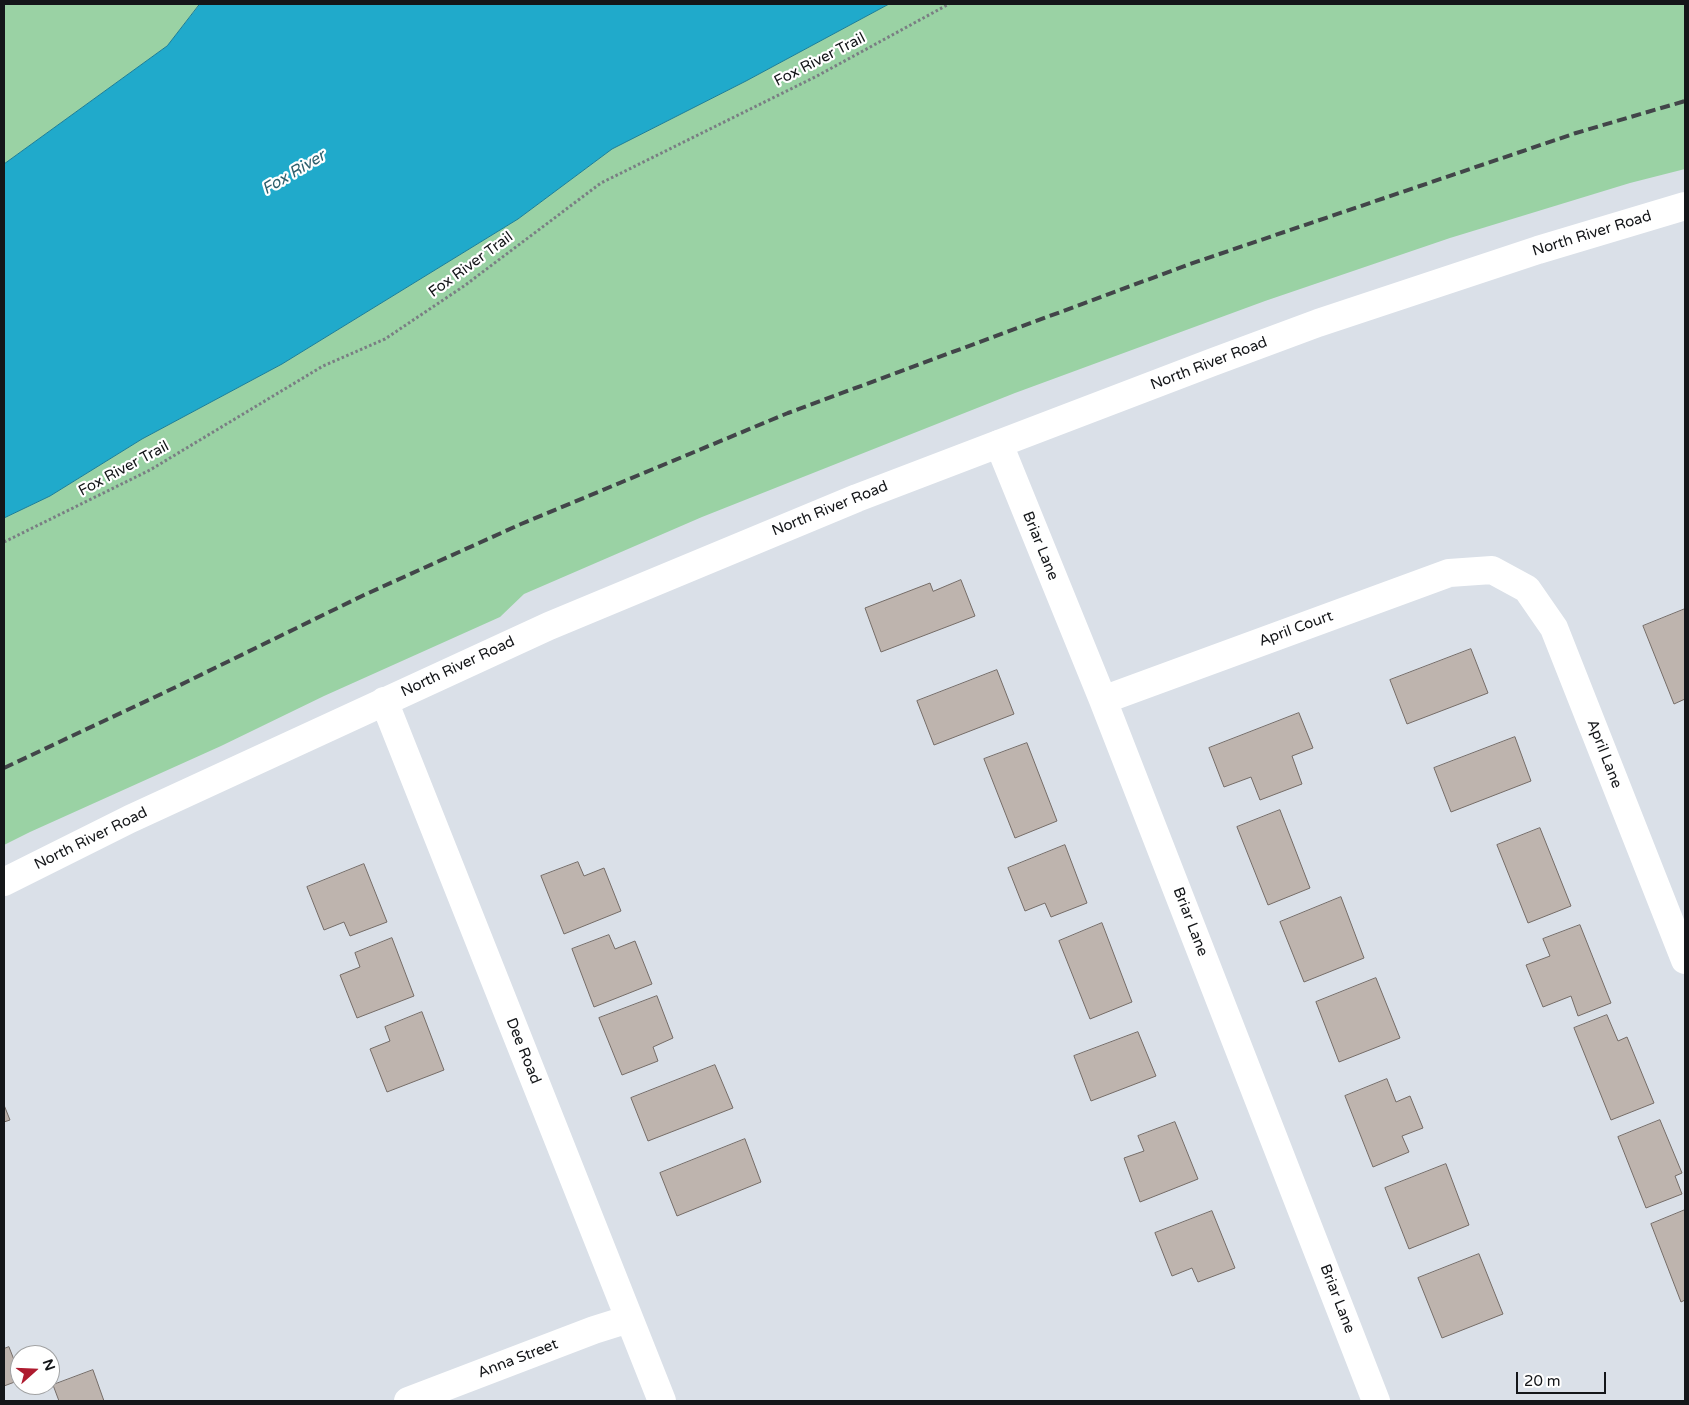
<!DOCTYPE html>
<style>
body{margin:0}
#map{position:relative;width:1689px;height:1405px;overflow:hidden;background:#dae0e8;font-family:"Varela Round",sans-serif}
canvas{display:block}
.frame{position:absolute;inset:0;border:5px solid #141619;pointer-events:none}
.north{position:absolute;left:10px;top:1345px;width:50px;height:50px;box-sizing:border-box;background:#fff;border:1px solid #a1a2a3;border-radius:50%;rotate:70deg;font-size:14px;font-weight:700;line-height:20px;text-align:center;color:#141619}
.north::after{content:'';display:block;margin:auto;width:18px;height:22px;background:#ae1b2f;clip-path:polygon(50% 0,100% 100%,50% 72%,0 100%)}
.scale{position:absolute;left:1516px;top:1372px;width:90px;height:22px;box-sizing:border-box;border:2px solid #141619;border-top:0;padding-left:6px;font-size:15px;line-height:18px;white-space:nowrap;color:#141619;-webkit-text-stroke:4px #fff;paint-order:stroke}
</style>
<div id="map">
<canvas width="1689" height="1405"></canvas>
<div class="frame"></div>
<div class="north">N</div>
<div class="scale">20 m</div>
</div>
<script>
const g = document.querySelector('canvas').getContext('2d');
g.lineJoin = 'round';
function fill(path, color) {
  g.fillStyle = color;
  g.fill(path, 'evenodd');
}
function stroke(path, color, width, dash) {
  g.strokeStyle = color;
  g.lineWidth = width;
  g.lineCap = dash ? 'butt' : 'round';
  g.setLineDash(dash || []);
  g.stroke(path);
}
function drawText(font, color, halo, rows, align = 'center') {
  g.font = font + ' "Varela Round",sans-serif';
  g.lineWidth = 4.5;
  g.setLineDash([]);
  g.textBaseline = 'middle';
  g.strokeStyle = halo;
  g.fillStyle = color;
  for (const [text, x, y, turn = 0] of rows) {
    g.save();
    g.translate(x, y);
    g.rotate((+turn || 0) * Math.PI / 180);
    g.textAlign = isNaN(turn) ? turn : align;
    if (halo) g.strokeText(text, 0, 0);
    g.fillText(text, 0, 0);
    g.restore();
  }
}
const green = new Path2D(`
 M4 4H200L167 46 4 164Z
 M889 4H1685V169L1630 183 1450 238 1265 301 1015 393 702 517 524 594 500 617 324 696 221 746 30 832 4 845V518L50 496 142 439 282 364 518 219 612 149 746 81Z`);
const water = new Path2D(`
 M200 4H889L746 81 612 149 518 219 282 364 142 439 50 496 4 518V164L167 46Z`);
const building = new Path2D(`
 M961 580 975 616 881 652 865 608 930 583 933 591Z
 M1685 609V699L1674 704 1643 626Z
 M1471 649 1488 693 1407 724 1390 680Z
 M997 670 1014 714 934 745 917 701Z
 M1299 713 1313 748 1292 756 1302 784 1260 800 1251 777 1224 787 1209 748Z
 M1515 737 1531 781 1451 812 1434 768Z
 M1027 743 1057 821 1015 838 984 759Z
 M1280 810 1310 888 1268 905 1237 827Z
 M1540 828 1571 906 1528 923 1497 845Z
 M1065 845 1087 903 1051 917 1045 903 1025 911 1008 868Z
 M578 862 584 876 604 868 621 911 564 934 541 876Z
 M364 864 387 922 350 936 344 922 324 930 307 887Z
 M1341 897 1364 958 1304 982 1280 922Z
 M1102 923 1132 1002 1090 1019 1059 941Z
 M1580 925 1611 1003 1578 1016 1571 996 1543 1007 1526 965 1550 956 1543 939Z
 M609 935 615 949 635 941 652 984 594 1007 572 949Z
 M392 938 414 996 357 1018 340 975 360 967 355 953Z
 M1376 978 1400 1038 1339 1062 1316 1002Z
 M657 996 673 1038 653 1047 658 1061 622 1075 599 1018Z
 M422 1012 444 1070 387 1092 370 1049 390 1041 385 1027Z
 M1607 1015 1618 1041 1627 1037 1654 1103 1611 1120 1574 1028Z
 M1138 1032 1156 1076 1091 1101 1074 1056Z
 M715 1065 733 1108 648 1141 631 1098Z
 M1387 1079 1396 1102 1410 1096 1423 1128 1402 1136 1409 1152 1373 1167 1345 1096Z
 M4 1105 10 1120 4 1122Z
 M1660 1120 1682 1173 1675 1176 1682 1194 1646 1208 1618 1137Z
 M1175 1122 1198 1179 1140 1202 1124 1158 1144 1151 1138 1136Z
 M745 1139 761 1182 677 1216 660 1173Z
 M1446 1164 1469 1225 1409 1249 1385 1188Z
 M1685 1210V1300L1681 1302 1651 1224Z
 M1212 1211 1235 1268 1198 1282 1192 1268 1172 1276 1155 1233Z
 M1479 1254 1503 1314 1442 1338 1418 1278Z
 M9 1347 20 1375V1380L4 1386V1349Z
 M93 1370 104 1401H59L53 1385Z`);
const path = new Path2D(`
 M4 542 150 470 323 366 385 339 464 286 601 183 817 76 949 4`);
const minor = new Path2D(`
 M999 444 1103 700 1376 1401
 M1103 700 1449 573 1492 570 1527 589 1554 628 1685 960
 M384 701 662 1401
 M408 1401 594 1330 629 1319`);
const major = new Path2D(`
 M4 882 130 819 549 626 857 498 1213 362 1318 323 1538 250 1685 206`);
const rail = new Path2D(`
 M4 768 176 687 364 595 521 524 788 413 1190 264 1576 133 1685 101`);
const streetNames = [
 ["Fox River Trail",820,60,-27],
 ["North River Road",1592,234,-17],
 ["Fox River Trail",471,265,-36],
 ["North River Road",1209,364,-21],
 ["Fox River Trail",124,469,-28],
 ["North River Road",830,509,-22],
 ["Briar Lane",1040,546,68],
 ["April Court",1296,629,-20],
 ["North River Road",458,667,-25],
 ["April Lane",1604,754,69],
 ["North River Road",91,839,-26],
 ["Briar Lane",1190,922,69],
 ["Dee Road",523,1051,68],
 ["Briar Lane",1337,1299,69],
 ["Anna Street",518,1359,-21]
];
const waterNames = [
 ["Fox River",294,173,-31]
];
fill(green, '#9ad2a4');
fill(water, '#20aacb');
stroke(water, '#1c7e96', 1);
fill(building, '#beb4ae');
stroke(building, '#756c67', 1);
stroke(path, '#7a7e83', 3, [2.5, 2.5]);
stroke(minor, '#fff', 28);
stroke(major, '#fff', 28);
stroke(rail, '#424549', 4, [10, 5]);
drawText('15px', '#141619', '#fff', streetNames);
drawText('italic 16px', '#2c5f6d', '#fff', waterNames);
</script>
